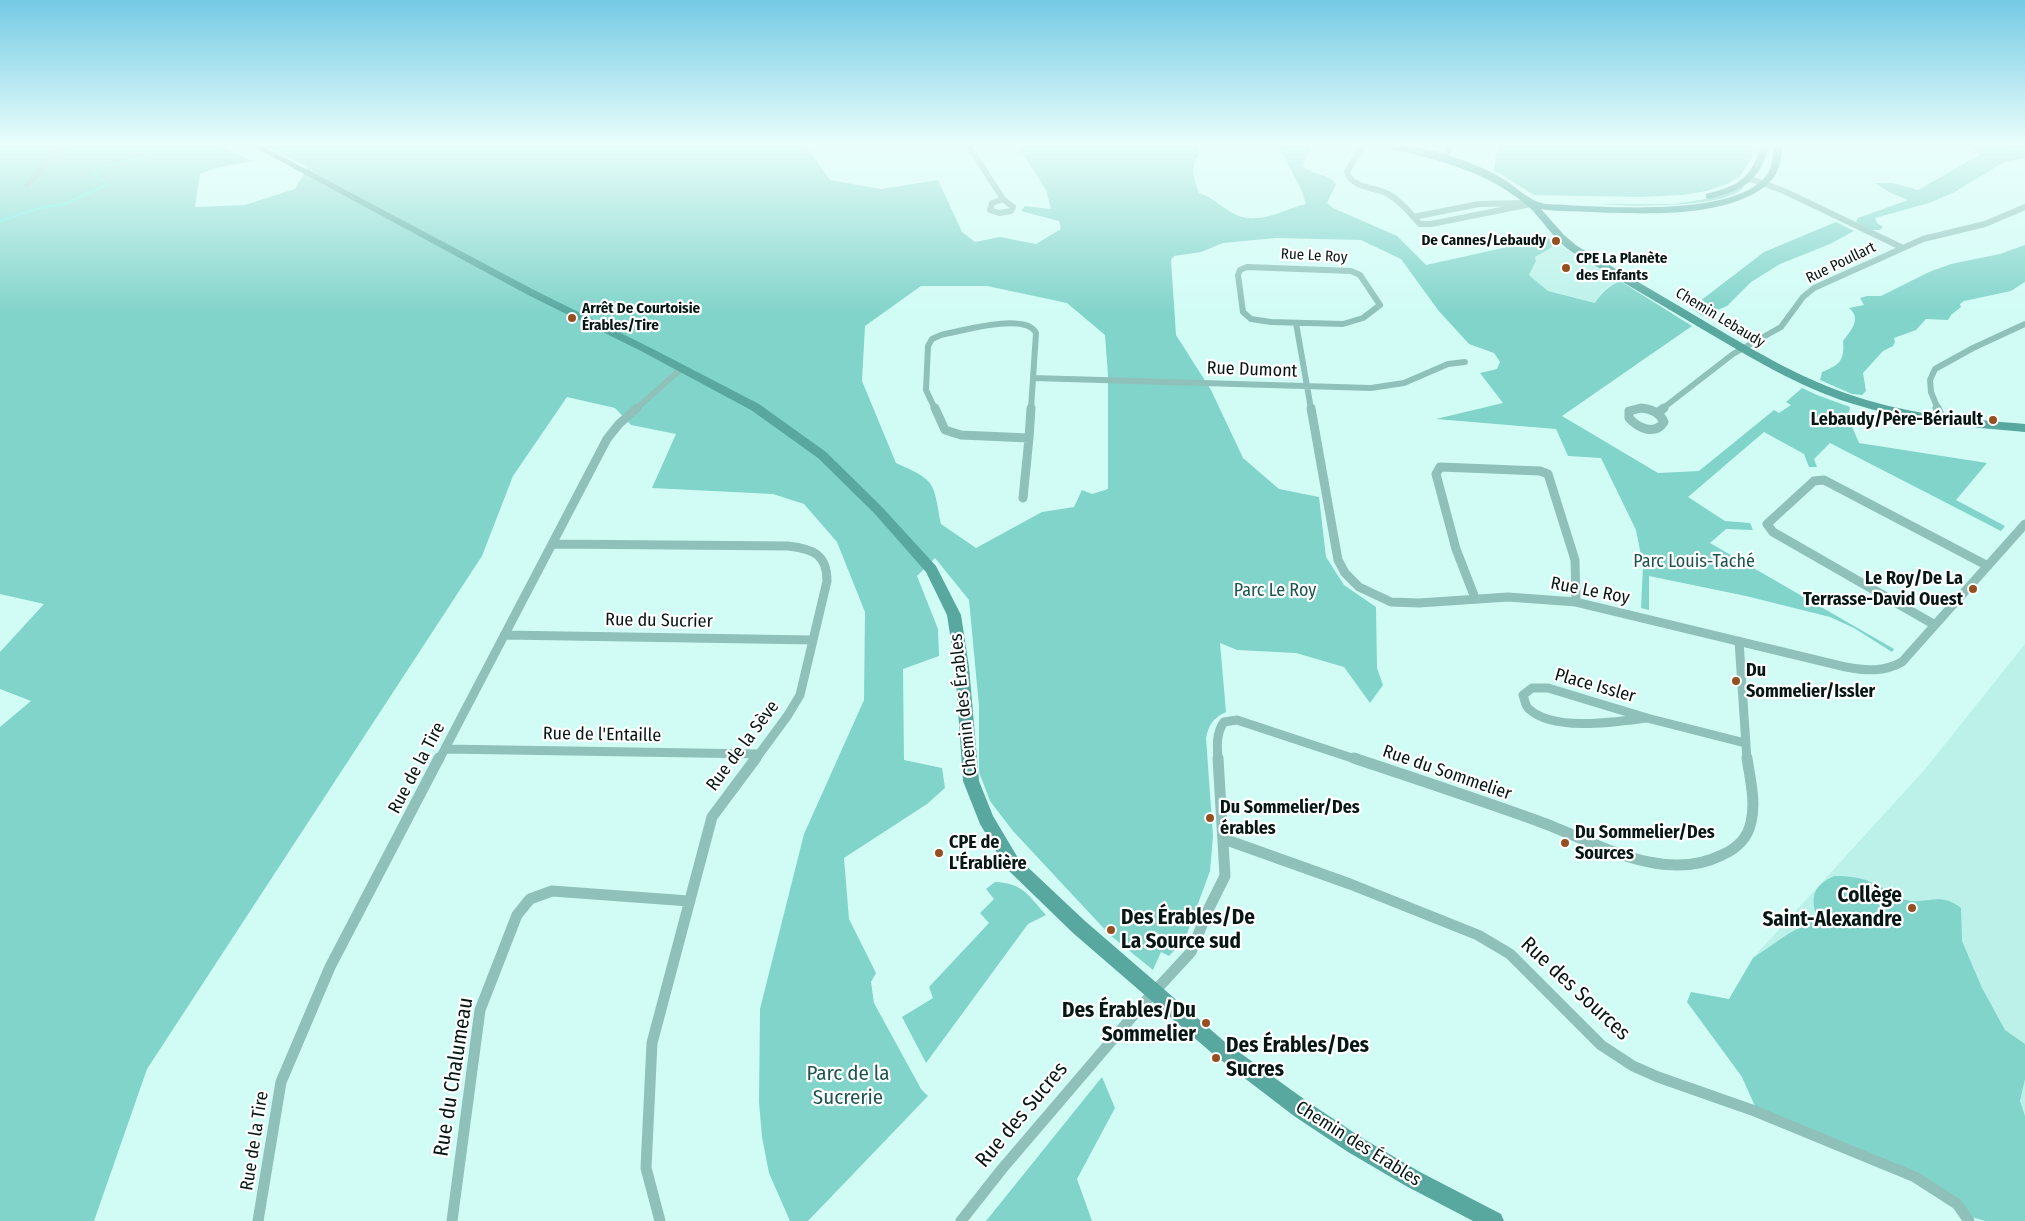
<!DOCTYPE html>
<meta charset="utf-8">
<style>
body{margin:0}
canvas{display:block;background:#d1fcf6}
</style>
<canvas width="2025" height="1221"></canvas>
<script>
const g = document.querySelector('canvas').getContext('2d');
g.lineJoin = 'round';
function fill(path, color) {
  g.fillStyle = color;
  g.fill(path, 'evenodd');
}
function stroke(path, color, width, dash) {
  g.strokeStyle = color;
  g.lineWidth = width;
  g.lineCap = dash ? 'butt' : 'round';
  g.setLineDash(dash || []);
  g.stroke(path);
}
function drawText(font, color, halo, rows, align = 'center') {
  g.font = font + ' "Fira Sans Condensed",sans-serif';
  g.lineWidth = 4.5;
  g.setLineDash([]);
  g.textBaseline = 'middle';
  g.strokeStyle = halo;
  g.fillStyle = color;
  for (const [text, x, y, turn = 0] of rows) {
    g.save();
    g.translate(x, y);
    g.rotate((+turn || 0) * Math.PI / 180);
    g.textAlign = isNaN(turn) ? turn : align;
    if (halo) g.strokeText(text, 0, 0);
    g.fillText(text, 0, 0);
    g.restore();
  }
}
const built = new Path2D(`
 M1554 242 1620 281 1610 285 1601 293 1596 303 1548 291 1529 275 1536 261 1535 257 1551 248Z
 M2025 644V1174L1753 958 1926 768Z`);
const green = new Path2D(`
 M0 143H213L252 161 216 168 200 174 195 207 245 205 295 189 308 167 260 143H804L830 180 881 189 938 180 962 232 975 242 1000 237 1036 244 1061 229 1059 221 1021 211 1025 206 1051 209 1046 190 1016 143H1195L1200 153C1189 167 1194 178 1199 193 1215 198 1225 211 1239 216 1263 224 1284 209 1306 204L1301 189 1277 143H1312L1303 166C1314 176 1328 173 1336 184L1327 203 1333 208 1397 236 1426 265 1548 238 1554 242 1551 248 1535 257 1536 261 1529 275 1548 291 1595 303C1602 292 1609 286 1620 281L1692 326 1562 416 1658 473 1699 471 1774 410 1779 413 1791 405 1786 402 1802 388 1817 395 1850 407 1848 417 1859 443 1987 463 1956 500 2005 526 2001 531 1830 443 1814 459 1817 467H1809L1804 454 1764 432 1688 497 1725 521 1750 523 1753 530 1726 529 1710 543 1894 649 1892 652 1854 628 1830 617 1746 596 1649 576V610L1641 608 1643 566 1636 530 1601 458 1568 456 1556 429 1436 419 1503 403 1480 373 1497 369 1500 362 1494 353 1469 344 1438 310 1401 259 1361 240 1276 238 1223 243 1201 252 1174 256 1171 260 1176 335 1211 390 1243 458 1279 489 1319 497 1326 557 1344 585 1376 607 1377 668 1383 685 1370 703 1344 667 1296 653 1237 650 1220 643 1226 712C1213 718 1209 724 1206 738L1213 836 1210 871 1185 939 1169 956 1161 952 1153 970 1110 935 1013 831 990 801 979 772V706L969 600 935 558 917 576 938 629 939 656 903 669 904 760 942 768 945 788 927 804 844 858 849 919 876 973 871 982 874 1003 921 1089 928 1096 808 1221H790L769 1173 762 1137 759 1102 760 1009 804 834 864 700 865 612 837 542 804 504 773 494 652 488 676 434 631 425 615 408 567 397 513 476 482 556 147 1069 94 1221H0V727L31 701 0 689V652L44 604 0 594ZM921 286H987L1067 303 1105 335 1108 375V489L1092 494 1082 490 1074 507 1042 512 976 548 941 524C933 482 937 481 896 463L862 381 865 326Z
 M1500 143H1752V158L1740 176 1729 183 1707 191 1683 195 1639 197 1534 195 1494 170 1496 153Z
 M2025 145V158L2004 162 1953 193 1929 203 1875 218 1877 223 1883 227 1880 230H1872L1856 222 1858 218 1908 200 1889 192 1875 183H1893L1918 190 1979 155 1973 146Z
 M1745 186C1727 210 1625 206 1595 204H1673L1712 198Z
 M1836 222 1854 231 1830 244 1780 264 1751 282 1727 306 1703 316 1691 308 1764 252Z
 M2025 245V282L2011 291 1964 301 1960 304 1961 307 1951 315 1948 320 1926 319 1916 330 1894 338 1895 342 1893 346 1883 351 1863 373 1866 391 1862 395 1852 394 1820 380 1822 372C1839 365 1845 361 1843 341 1851 331 1862 318 1849 308L1864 305 1860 298 1867 296H1881L1929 272 1951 264 2000 254Z
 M1834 876C1848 876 1862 877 1875 884 1885 888 1895 898 1906 900 1927 905 1940 891 1961 908L1962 941 1982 988 2005 1030 2025 1044V1079L2020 1101 2025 1116V1221H1985L1965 1215 1944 1194 1758 1113 1742 1077 1687 1002 1691 992 1729 999 1753 958 1788 934 1817 918C1810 897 1813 886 1834 876Z
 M995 882C1023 883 1029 896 1046 915L1028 924 926 1063 902 1017 933 998 929 987 989 923 980 913 994 899 986 889Z
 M1102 1077 1115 1108 1077 1179 1092 1221H986Z`);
const stream = new Path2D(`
 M0 221 42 207 63 205 108 184 94 175 107 165 143 158 162 143`);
const streetFar2 = new Path2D(`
 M967 143 1003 199
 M1364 143 1347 172C1352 189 1374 186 1388 194 1401 201 1410 213 1420 224H1431L1531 204
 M1446 157 1452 143
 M1751 179 1784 191 1901 247
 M27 185 65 143
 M1003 199 1013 207 1011 211 999 213 990 210 992 203Z
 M1413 217 1479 204 1526 203
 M1247 267 1351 271 1360 275 1380 305 1363 318 1343 324 1271 322 1251 319 1243 312 1238 275 1240 270Z
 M1296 323 1311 409
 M1033 378 1371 388 1404 383 1448 364 1465 362
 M636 409 682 368
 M935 409 926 390 928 346 932 339 941 335C961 331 1026 312 1036 333L1031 409
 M1636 409H1648
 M1662 409 1733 354 1781 327 1803 297 1814 288 1923 239 1985 224 2025 207
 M1938 409 1931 392 1930 380 1935 369 1973 348 2025 324`);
const streetFar1 = new Path2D(`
 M935 408 945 430 961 435 1029 438
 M1311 408 1338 560 1345 573 1359 587 1391 602 1419 603 1508 597 1576 602 1846 667C1866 671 1884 672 1902 662L2025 524
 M1641 408C1651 409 1660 412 1664 422 1655 436 1638 428 1629 418V411Z
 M1937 408 1942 420
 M1657 413 1664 408
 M1029 438 1031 408
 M1023 498 1029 438
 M553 544 788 546C813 549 827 554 827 581L800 695 788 715 755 760
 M1475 598 1456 549 1436 474 1440 467 1540 471 1548 474 1575 560 1576 602
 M1935 625 1773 532 1767 524 1814 481 1824 480 1988 566
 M504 635 813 640
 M1739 641 1747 760
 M1532 688H1548L1647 718C1616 722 1554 732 1529 709 1525 706 1525 700 1523 695Z
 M1647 718 1745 743
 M445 749 758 754
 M439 760 607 439 619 424 637 408
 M1218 760C1217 746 1216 733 1224 722L1237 720 1358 760`);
const street = new Path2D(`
 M1354 758C1416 779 1477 799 1538 821 1594 841 1662 885 1722 855 1736 849 1748 838 1751 822 1756 802 1750 779 1747 758
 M1224 839 1350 884 1478 935 1510 954 1601 1045 1633 1066 1658 1077 1752 1110 1915 1177 1957 1204 1969 1221
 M258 1221 281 1082 330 967 439 758
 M452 1221 480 1010 517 915 530 899 552 891 689 901
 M660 1221 646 1168 652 1043 712 817 756 758
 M961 1221 1002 1169 1143 1004 1191 952 1209 908 1225 876 1218 758`);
const secondary = new Path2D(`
 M247 143H257L536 291 649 347 759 404 826 452 882 507 936 566 961 615 969 667 979 781 993 816 1018 858 1085 921 1225 1042 1308 1102 1362 1138 1420 1172 1501 1214 1504 1221H1473L1406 1186 1348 1152 1294 1116 1213 1054 1073 933 1006 868 980 824 963 781 955 667 947 615 926 572 874 513 818 458 751 410 641 351 528 295Z
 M1374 143C1415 143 1464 157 1500 177 1516 186 1528 201 1546 204 1597 206 1732 219 1766 176 1773 167 1773 153 1775 143H1783C1782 156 1780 172 1770 182 1731 219 1642 214 1591 212 1575 211 1557 212 1541 209L1564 235 1577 246C1621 272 1666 298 1711 325 1758 353 1804 380 1857 397 1911 415 1969 419 2025 424V432C1966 427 1907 421 1850 403 1797 386 1750 357 1702 329 1659 303 1615 278 1572 252 1552 239 1542 217 1524 203 1480 167 1429 158 1375 145Z
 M1762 143H1770C1760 181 1746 189 1709 199L1706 198V194C1741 185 1751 178 1762 143Z`);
const markers = [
 [1556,241,5,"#945021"],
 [1566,268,5,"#945021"],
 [572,318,5,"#945021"],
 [1993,420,5,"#945021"],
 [1973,589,5,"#945021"],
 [1736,681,5,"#945021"],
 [1210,818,5,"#945021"],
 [1565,843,5,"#945021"],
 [939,853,5,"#945021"],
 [1912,908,5,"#945021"],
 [1111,930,5,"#945021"],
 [1206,1023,5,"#945021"],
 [1216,1058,5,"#945021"]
];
const farPoinames = [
 ["De Cannes/Lebaudy",1546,241,"right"],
 ["CPE La Planète",1576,259],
 ["des Enfants",1576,276],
 ["Arrêt De Courtoisie",582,309],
 ["Érables/Tire",582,326]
];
const farStreetnames = [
 ["Rue Le Roy",1314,256,3],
 ["Rue Poullart",1841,263,-26],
 ["Chemin Lebaudy",1720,318,31]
];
const streetNames = [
 ["Rue Dumont",1252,370,2],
 ["Rue Le Roy",1590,591,11],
 ["Rue du Sucrier",659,621,1],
 ["Place Issler",1595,686,16],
 ["Chemin des Érables",964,705,-96],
 ["Rue de l'Entaille",602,735,1],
 ["Rue de la Sève",743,746,-53],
 ["Rue de la Tire",417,768,-62],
 ["Rue du Sommelier",1447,773,19],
 ["Rue de la Tire",255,1141,-81],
 ["Chemin des Érables",1358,1144,32]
];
const poiNames = [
 ["Lebaudy/Père-Bériault",1983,420,"right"],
 ["Le Roy/De La",1963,579,"right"],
 ["Terrasse-David Ouest",1963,600,"right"],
 ["Du",1746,671],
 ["Sommelier/Issler",1746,692],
 ["Du Sommelier/Des",1220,808],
 ["érables",1220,829],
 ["Du Sommelier/Des",1575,833],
 ["Sources",1575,854],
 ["CPE de",949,843],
 ["L'Érablière",949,864]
];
const parkNames = [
 ["Parc Louis-Taché",1694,562],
 ["Parc Le Roy",1275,591]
];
const nearPoinames = [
 ["Collège",1902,896],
 ["Saint-Alexandre",1902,920],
 ["Des Érables/De",1121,918,"left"],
 ["La Source sud",1121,942,"left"],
 ["Des Érables/Du",1196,1011],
 ["Sommelier",1196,1035],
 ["Des Érables/Des",1226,1046,"left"],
 ["Sucres",1226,1070,"left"]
];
const nearStreetnames = [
 ["Rue des Sources",1575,989,43],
 ["Rue du Chalumeau",454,1077,-81],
 ["Rue des Sucres",1022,1115,-50]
];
const nearParknames = [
 ["Parc de la",848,1074],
 ["Sucrerie",848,1098]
];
fill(built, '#bcf1ea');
fill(green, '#81d4ca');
stroke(stream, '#66eadd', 2.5);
stroke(streetFar2, '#8fc1ba', 6);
stroke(streetFar1, '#8fc1ba', 9);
stroke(street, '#8fc1ba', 11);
fill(secondary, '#58a89f');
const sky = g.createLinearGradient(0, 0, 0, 314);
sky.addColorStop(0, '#74cae4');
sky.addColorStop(0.46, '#eafefb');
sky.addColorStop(1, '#eafefb00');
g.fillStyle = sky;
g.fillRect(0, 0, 2025, 314);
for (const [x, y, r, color] of markers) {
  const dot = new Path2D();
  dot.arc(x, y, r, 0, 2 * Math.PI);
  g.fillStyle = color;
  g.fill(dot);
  stroke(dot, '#fff', 2);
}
drawText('bold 15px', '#071715', '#fff', farPoinames, 'left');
drawText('15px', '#071715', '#fff', farStreetnames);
drawText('18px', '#071715', '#fff', streetNames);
drawText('bold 18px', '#071715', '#fff', poiNames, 'left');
drawText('18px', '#1d554f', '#fff', parkNames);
drawText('bold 21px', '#071715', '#fff', nearPoinames, 'right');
drawText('21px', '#071715', '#fff', nearStreetnames);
drawText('21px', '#1d554f', '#fff', nearParknames);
</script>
